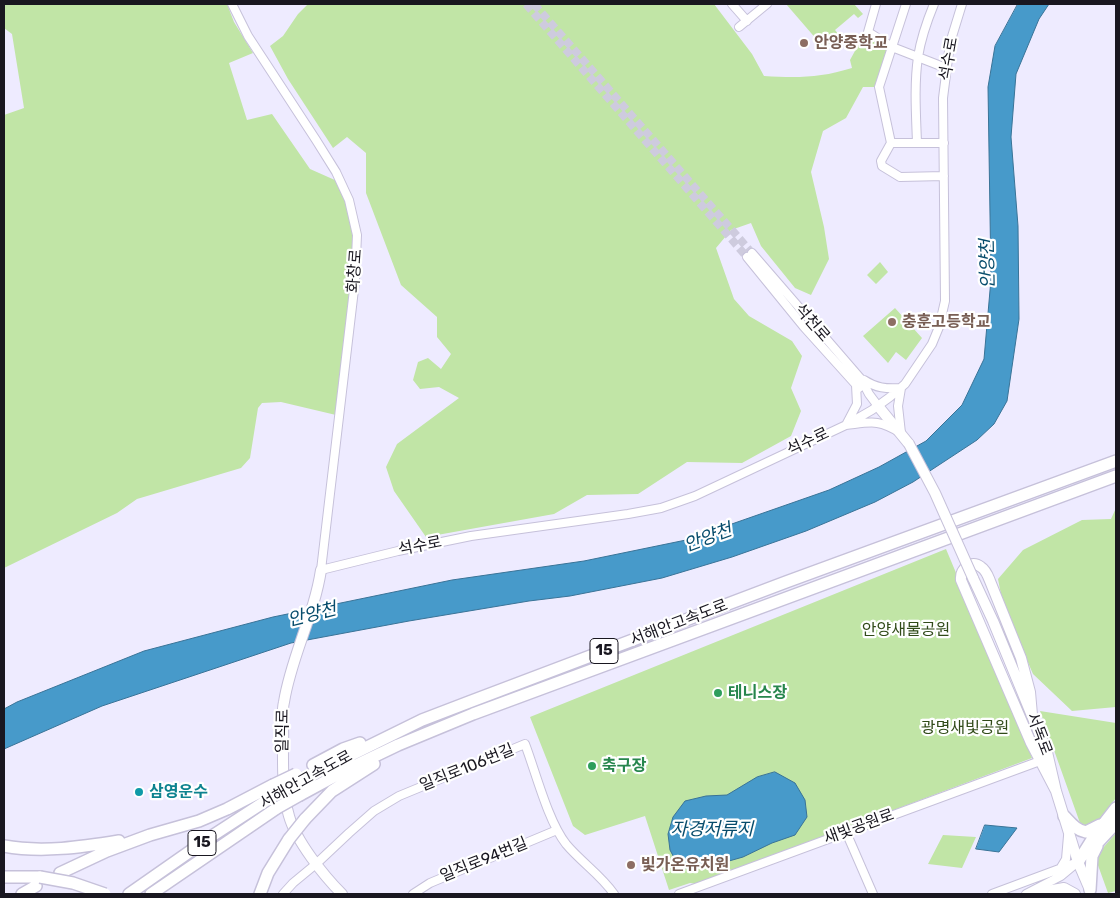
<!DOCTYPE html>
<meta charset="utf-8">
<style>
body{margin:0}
#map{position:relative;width:1120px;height:898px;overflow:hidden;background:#eeebff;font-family:Rubik,sans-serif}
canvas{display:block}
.frame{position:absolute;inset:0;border:5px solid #191720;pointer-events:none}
</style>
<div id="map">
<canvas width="1120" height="898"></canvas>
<div class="frame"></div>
</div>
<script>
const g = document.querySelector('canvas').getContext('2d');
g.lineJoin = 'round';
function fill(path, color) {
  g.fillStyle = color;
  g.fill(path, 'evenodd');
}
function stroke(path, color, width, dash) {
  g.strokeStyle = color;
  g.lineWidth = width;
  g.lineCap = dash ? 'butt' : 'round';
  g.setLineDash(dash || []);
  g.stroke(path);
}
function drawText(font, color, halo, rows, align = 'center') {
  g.font = font + ' Rubik,"Noto Sans KR",sans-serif';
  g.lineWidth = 4.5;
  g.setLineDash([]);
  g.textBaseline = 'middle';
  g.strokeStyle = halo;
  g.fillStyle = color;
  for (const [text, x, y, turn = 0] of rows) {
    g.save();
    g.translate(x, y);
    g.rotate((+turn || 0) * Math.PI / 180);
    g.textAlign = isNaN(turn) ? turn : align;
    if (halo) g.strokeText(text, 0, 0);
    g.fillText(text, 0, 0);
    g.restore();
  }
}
const green = new Path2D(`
 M4 4H227L234 22 253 53 229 63 247 120 272 114 310 169 337 181 351 213 355 236V273L336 415 281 402 262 403 258 408 250 458 241 468 137 499 117 513 4 568V115L24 108 12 34 4 28Z
 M308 4H714L752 54 764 76C797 78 820 78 852 68L850 60 866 31 892 47 879 87H863L846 118 823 131 811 172 824 227 829 259 811 295 795 288 761 246 751 223 731 230 716 248 734 299 749 316 792 341 802 356 791 388 801 411 791 436 742 463 687 462 638 494 587 495 554 514 426 537 394 491 386 467 397 444 459 398 439 387 420 389 413 380 418 362 428 358 441 369 451 354 437 337V317L401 285 366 193V153L347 137 333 148 288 79 270 46 283 36 298 14Z
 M786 4H854L863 14 858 18 854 14 835 30 839 35 824 48Z
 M880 262 888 272 876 284 867 275Z
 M895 308 922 338 906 360 896 352 888 363 863 336Z
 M1116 508V707L1072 711 1033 674 1003 605 998 579 1023 550 1082 520 1111 519Z
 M946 549 993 661 1032 758 697 884 690 883 669 890 645 816 585 835 573 826 530 717Z
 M1040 711 1116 723V798L1085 837Z
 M1116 833V891L1108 893 1095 857Z
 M943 835 976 837 962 868 928 864Z`);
const water = new Path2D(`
 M1018 4H1049L1039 19 1016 74 1011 137 1018 226 1019 319 1007 401 994 424 977 440 913 482 875 502 806 531 732 557 662 578 570 596 529 601 409 621 291 643 102 706 4 749V709L17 702 144 651 273 617 452 580 584 561 686 540 829 490 879 467 926 441 962 405 984 359 991 279 988 87 995 46Z
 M775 772 795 783 805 800 807 817 795 835 772 843 743 857 715 865 702 864 694 869 679 867 670 850 668 834 673 817 685 801 706 796 727 795 757 777Z
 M985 825 1017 828 999 852 976 849Z`);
const minorTunnel = new Path2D(`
 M526 4 747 257
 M534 4 752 253`);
const minor = new Path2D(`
 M232 4 248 36 316 140 336 172 349 200 357 235 355 281 321 570 398 551 471 536 628 514 661 508 695 496 846 425 872 410 890 397 905 384 932 344 939 327 945 301 943 98 950 43 962 4
 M732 4 747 21
 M876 4 868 32 892 47 946 68
 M906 4 879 87 891 143H944
 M739 27 767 4
 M891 143 881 161 882 166 900 177 944 176
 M917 143C916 114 914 85 918 57 921 38 927 21 934 4
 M752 253 861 379 869 394 878 406
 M747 257 804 327 859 388
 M856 385 857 404 846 425C872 422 878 419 901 433L898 406 901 388C886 389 876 388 864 380
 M846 832 873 894
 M1060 869 1066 859 1068 836
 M283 894 293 883 316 864 349 833 374 811 399 796 525 744C536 773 548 821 566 844 581 862 601 875 614 894
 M413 894 430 883 557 830
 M679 894 1040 761
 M992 894 1078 862
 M1026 894 1061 876 1073 866`);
const major = new Path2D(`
 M878 406 909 444
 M321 570C314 616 291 657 284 702 281 714 284 728 283 740 283 764 282 793 289 816 296 841 324 876 342 894
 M973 578 993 621 1047 752 1056 791 1078 862 1090 890
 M1032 715 1030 692 1021 658 990 581C988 576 986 570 981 567 971 559 960 569 961 580L1031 743 1056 791
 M1031 894 1064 888 1075 894`);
const highway = new Path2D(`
 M313 765 343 749 360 743
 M298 781 422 720 469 702 786 582 1116 461
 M300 795 348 769 398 745 473 714 1116 476
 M1064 816C1071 823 1076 830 1086 832L1100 825
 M305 819 332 791 374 764
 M4 846C42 853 82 847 119 841
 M1089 852 1116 823
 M1078 862 1095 835 1116 808
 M60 873 107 851 150 835 199 821 227 809 273 785
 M4 877H40
 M1090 890 1092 856 1097 846
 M22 894 36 886
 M129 894 212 836 275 795
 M151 894 277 808
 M260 894 268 873 289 839`);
const majorBridge = new Path2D(`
 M909 444 935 493 973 578`);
const highwayBridge = new Path2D(`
 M273 785 296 774
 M275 795 298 781
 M277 808 300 795
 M289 839 305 819
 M40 877 73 883 105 894`);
const markers = [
 [804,43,5,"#8d6e63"],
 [892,322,5,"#8d6e63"],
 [718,693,5,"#2e9e5b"],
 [592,766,5,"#2e9e5b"],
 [139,792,5,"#0f9aa8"],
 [631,865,5,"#8d6e63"]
];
const shields = [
 [604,651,28],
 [202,843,28]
];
const shieldNames = [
 ["15",604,651],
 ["15",202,843]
];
const educationNames = [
 ["안양중학교",814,43],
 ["충훈고등학교",902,322],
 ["빛가온유치원",641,865]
];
const streetNames = [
 ["석수로",949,59,-80],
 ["화창로",355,271,-86],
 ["석천로",812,323,49],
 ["석수로",808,442,-25],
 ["석수로",420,546,-11],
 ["서해안고속도로",679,623,-21],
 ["일직로",283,731,-89],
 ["서독로",1039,734,69],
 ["일직로106번길",467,768,-22],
 ["서해안고속도로",306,780,-29],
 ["새빛공원로",859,827,-20],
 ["일직로94번길",484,860,-22]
];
const parkNames = [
 ["안양새물공원",906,630],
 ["광명새빛공원",965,728]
];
const leisureNames = [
 ["테니스장",728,693],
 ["축구장",602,766]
];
const cultureNames = [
 ["삼영운수",149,792]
];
const waterNames = [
 ["안양천",988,264,-91],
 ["안양천",708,538,-20],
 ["안양천",312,615,-14],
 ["자경저류지",712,830]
];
fill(green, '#c1e5a6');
fill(water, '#479aca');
stroke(water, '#397397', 1);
stroke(minorTunnel, '#cecbde', 8, [8, 4]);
stroke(minor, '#c6c1da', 10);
stroke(major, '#c6c1da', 12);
stroke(highway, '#c6c1da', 14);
stroke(minor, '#fff', 8);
stroke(major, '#fff', 10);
stroke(highway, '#fff', 11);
stroke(majorBridge, '#c6c1da', 12, []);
stroke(highwayBridge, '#c6c1da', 14, []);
stroke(majorBridge, '#fff', 10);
stroke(highwayBridge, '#fff', 11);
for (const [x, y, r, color] of markers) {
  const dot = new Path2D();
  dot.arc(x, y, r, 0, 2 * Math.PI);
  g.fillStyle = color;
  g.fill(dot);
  stroke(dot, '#fff', 2);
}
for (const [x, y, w] of shields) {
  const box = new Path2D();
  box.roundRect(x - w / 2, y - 12.5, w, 25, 4);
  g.fillStyle = '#fff';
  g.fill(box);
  stroke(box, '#191720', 1);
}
drawText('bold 15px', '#191720', null, shieldNames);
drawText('bold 16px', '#785e54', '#fff', educationNames, 'left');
drawText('16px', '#191720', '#fff', streetNames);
drawText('16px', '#314b19', '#fff', parkNames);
drawText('bold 16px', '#27864d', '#fff', leisureNames, 'left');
drawText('bold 16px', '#0d838f', '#fff', cultureNames, 'left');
drawText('italic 18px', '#074c6c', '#fff', waterNames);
</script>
